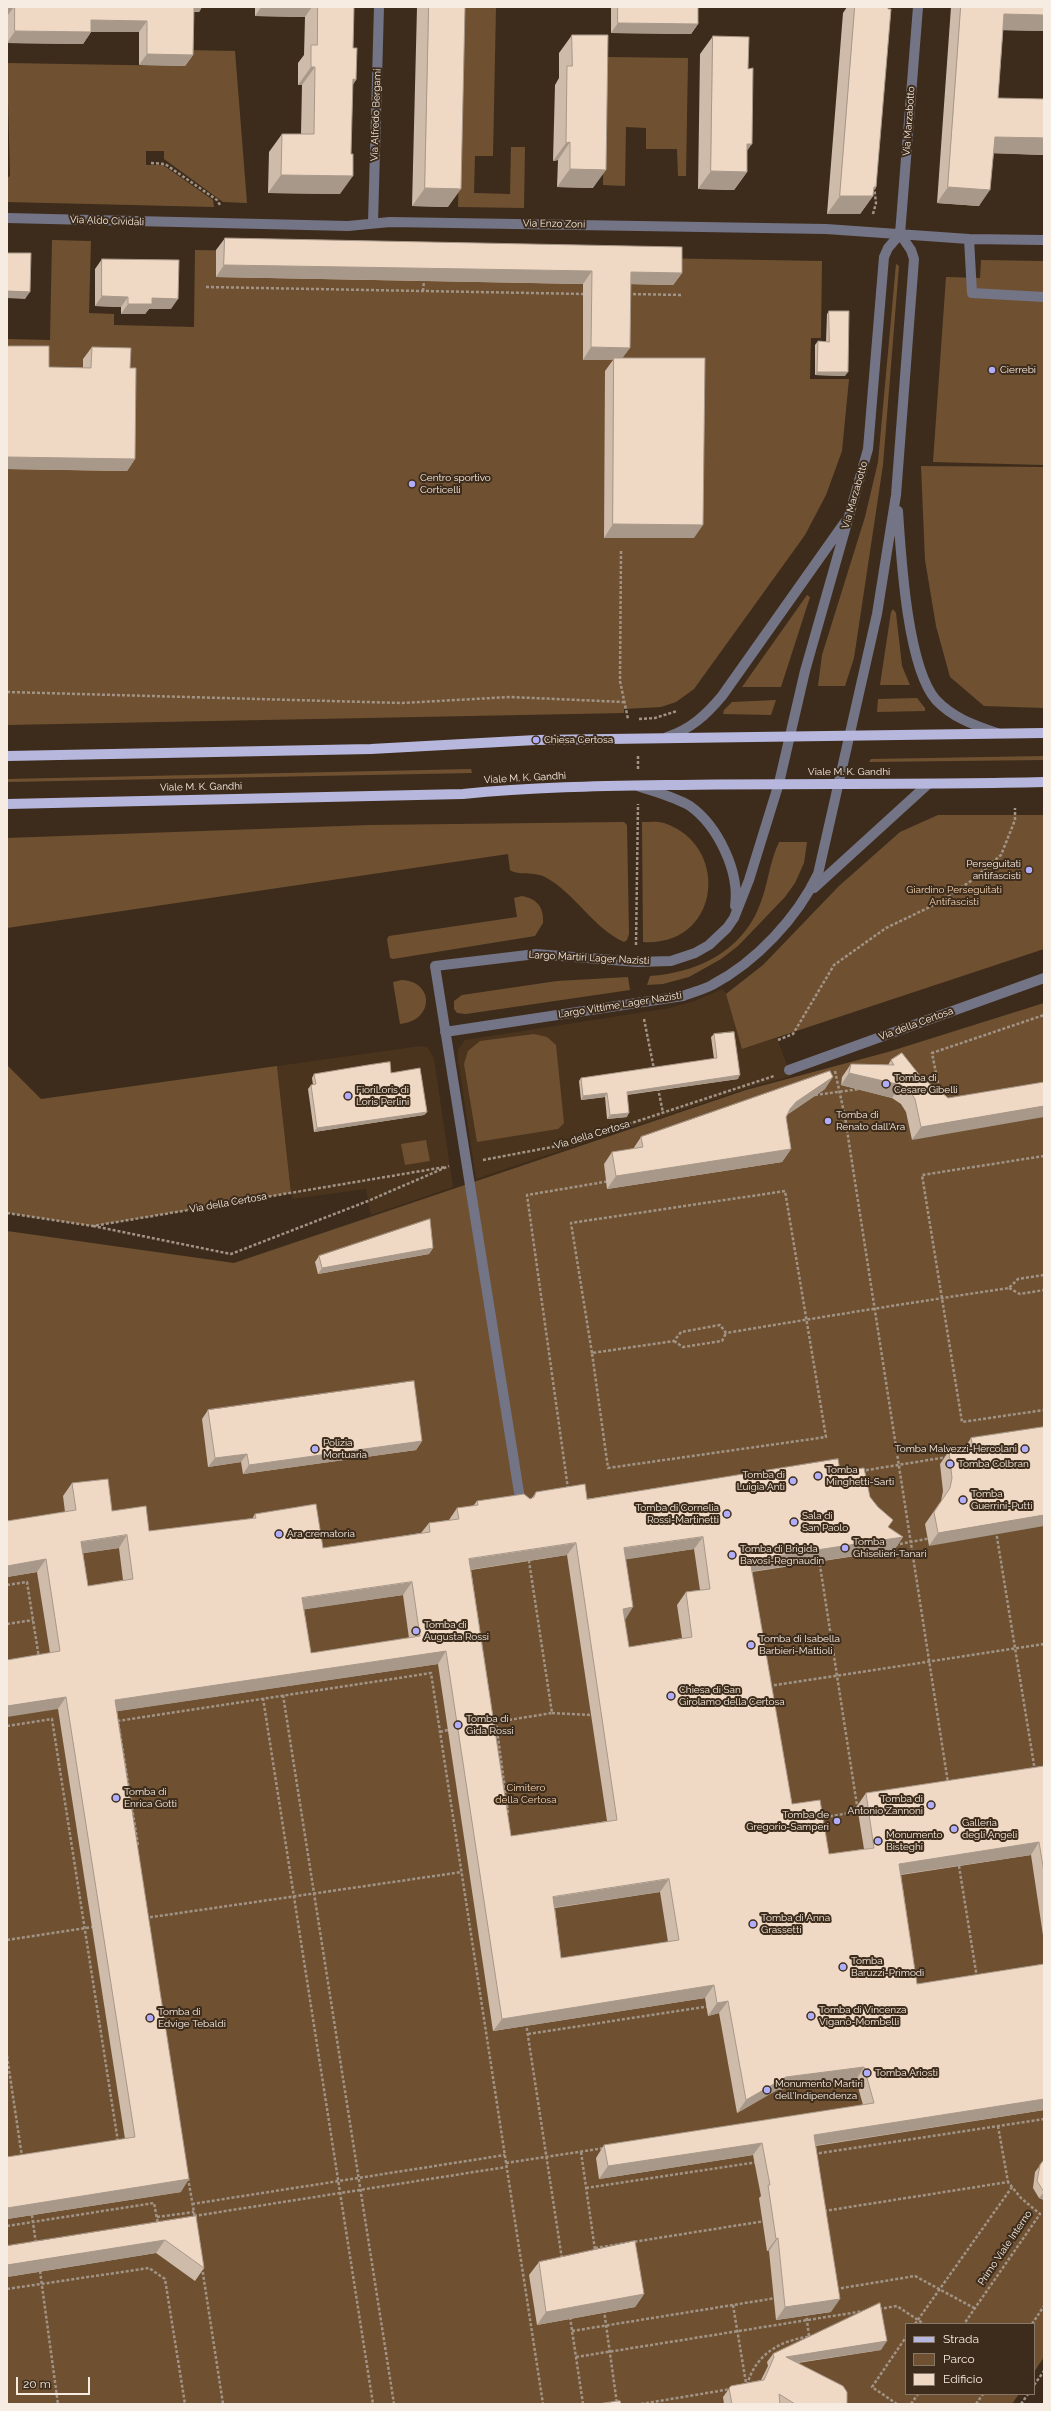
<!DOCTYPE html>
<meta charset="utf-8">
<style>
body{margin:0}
#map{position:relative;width:1051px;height:2411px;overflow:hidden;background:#3d2c1b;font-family:Raleway,sans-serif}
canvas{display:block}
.frame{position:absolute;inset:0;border:8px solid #f7ece1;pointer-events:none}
.legend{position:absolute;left:905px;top:2323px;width:130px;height:72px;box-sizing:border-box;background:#3d2c1b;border:1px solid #87796a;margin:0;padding:5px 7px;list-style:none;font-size:12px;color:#f7ece1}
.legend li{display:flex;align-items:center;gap:8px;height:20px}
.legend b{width:20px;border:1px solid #87796a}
.scale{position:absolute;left:16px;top:2377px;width:74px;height:18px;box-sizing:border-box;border:2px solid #f7ece1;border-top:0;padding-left:5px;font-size:12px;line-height:14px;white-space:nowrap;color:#f7ece1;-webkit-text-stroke:3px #3d2c1b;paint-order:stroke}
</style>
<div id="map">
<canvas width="1051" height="2411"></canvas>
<div class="frame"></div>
<ul class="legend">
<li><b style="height:5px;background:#b7b7de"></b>Strada</li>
<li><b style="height:11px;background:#6f5132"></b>Parco</li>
<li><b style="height:11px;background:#f0d9c4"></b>Edificio</li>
</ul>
<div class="scale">20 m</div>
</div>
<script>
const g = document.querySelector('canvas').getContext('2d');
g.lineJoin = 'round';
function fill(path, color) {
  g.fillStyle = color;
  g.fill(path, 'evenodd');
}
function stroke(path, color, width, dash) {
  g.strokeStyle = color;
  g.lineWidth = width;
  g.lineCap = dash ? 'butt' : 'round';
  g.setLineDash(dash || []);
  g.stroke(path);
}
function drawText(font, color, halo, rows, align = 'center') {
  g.font = font + ' Raleway,sans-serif';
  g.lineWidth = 4;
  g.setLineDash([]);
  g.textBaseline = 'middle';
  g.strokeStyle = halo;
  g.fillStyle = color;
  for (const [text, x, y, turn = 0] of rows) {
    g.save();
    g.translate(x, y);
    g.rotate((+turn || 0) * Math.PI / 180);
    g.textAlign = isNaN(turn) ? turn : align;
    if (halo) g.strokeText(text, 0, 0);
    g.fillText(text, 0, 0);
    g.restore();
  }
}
const built = new Path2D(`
 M723 989 726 994 742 1049 777 1038 791 1076 745 1089 476 1179 458 1059V1050L465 1040 670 1008 694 1001Z
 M421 1046 428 1048 434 1059 453 1187 371 1215 366 1189 292 1199 277 1066Z`);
const green = new Path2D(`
 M462 7H496L493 156H475L474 193 510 194 511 147H525L524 208 458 207Z
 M185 50 235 51 247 203 223 202 164 159V151H146V165H163L213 200 214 207 7 202V178L10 176 7 63 185 66Z
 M605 57 688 58 686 176H678L677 149H646V128L626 127 625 186 603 185Z
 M52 240 91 241 89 313 114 314V325L194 327 195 250 822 261 821 338H811L810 379H849L842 451 826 495 805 535 694 689 676 702 661 707 624 709V713L7 725V339L50 340Z
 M981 260 1044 261V465L933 462 946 277 980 278Z
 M896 264 899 266 883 465 854 658 845 686H818L822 655 865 517 878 462Z
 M921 466 1044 467V708L984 706 950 677 936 626 925 560Z
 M807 595 810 597 781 687H742Z
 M893 609 896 613 902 666 910 685H880L891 612Z
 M917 698 925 708V711L877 712 878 699Z
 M776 700 771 715 723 714 724 710 732 702Z
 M1044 756V760L869 762 871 759Z
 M471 769 472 773 7 782V779Z
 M938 815H1044V949L742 1049 726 994 763 965 839 886 900 832Z
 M624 822 627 825 629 934 627 940 624 942C593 928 575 893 545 877 534 871 518 876 510 870L508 854 7 928V838L370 825Z
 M642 822C649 822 657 821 664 823 731 845 721 947 643 942Z
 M779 842H807L804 863 795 883 785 897 738 946 721 959 689 977 663 984 647 985 650 976C696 973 741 952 759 907 768 886 769 863 779 842Z
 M522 896C538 899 544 908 543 923L535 936 393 959 390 958 387 939 389 936 517 917 514 898Z
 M628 977 630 990 466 1014 457 1013 454 1009V1001L462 995 557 981Z
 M402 980C435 982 434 1021 400 1024L393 982Z
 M1044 1003V2357L1034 2372V2324H906V2394H1019L1012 2404H7V1231L234 1263 746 1090 888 1052Z
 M534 1034 547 1037 556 1045 564 1123 558 1129 477 1142 464 1064 468 1051 480 1041Z
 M7 1065 41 1099 277 1066 291 1193 93 1226 7 1213Z
 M426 1140 430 1161 405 1165 401 1144Z`);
const path = new Path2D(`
 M151 163 165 164 217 200 220 205
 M873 214 876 203 874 186
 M206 287 585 294
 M423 291 424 281
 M628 294 683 295
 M621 551 620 681 628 719
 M7 692 402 703 510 697 624 702
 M639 719 655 718 677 711
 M638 756V769
 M636 945 638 804
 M644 1019 654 1069
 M778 1040 793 1034 834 965 886 928 934 905 971 881 1001 855 1015 820V808
 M835 1071 845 1117 948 1783
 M658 1088 663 1113
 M939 1088 932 1053 1044 1015
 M815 1095 860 1089
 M1044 1156 922 1175 962 1422 1044 1410
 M483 1160 568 1144 774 1076
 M7 1213 93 1226 445 1167
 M93 1226 231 1254 368 1201 449 1166
 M1009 1288 1020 1294 1044 1290
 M674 1341 683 1347 722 1341 726 1333
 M592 1353 571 1223 785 1191 826 1437 608 1468 592 1353 674 1341 681 1332 720 1325 726 1333C821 1317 915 1302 1009 1288L1018 1279 1044 1275
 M861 1471 947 1457
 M568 1489 527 1195 610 1181
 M996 1531 1035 1771
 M895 1545 931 1538
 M819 1559 858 1812
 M7 1585 27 1582 39 1658
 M7 1624 33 1620
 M769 1686 1044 1644
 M283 1695 394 2404
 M263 1698 373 2404
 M552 1713 591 1715
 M7 1726 52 1719 118 2142
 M440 1732 448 1730
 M508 1813 496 1722 552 1713 529 1561
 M820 1818 861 1811
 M138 1845 118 1721 431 1673 543 2404
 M959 1866 977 1978
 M145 1918 462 1872
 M7 1940 92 1927
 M526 2023 562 2259
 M528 2034 710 2006
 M7 2056 22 2157
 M998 2126 1008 2182
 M581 2152 595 2250
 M814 2154 1044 2119
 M506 2163 604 2148
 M188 2178 195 2218
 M586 2188 758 2162
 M192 2204 505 2155
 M824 2211 1008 2182 1021 2198 1040 2214 964 2324
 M32 2215 36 2244
 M194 2216 506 2167
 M157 2217 194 2212
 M7 2226 154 2203 158 2224
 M595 2248 765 2221
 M202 2267 223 2404
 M40 2271 58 2404
 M7 2289 149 2268 165 2279 185 2404
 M836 2289 915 2276 974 2308
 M733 2305 746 2383
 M879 2309 897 2306 924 2324
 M604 2310 617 2404
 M806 2313 809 2336
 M570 2317 583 2404
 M915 2324 1012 2187
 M1032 2324 1044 2306
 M572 2331 776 2298
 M576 2357 864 2311
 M747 2385C756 2353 781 2340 813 2336
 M1034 2385 1044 2371
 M641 2404 731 2389
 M897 2404 872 2387 906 2337
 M911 2404 918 2394
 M976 2404 983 2394
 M1021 2404 1028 2394`);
const minor = new Path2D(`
 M7 218 348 226 390 222 826 229 969 239 1044 240
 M373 223 379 7
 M969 239 972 293 1044 297
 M898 511C901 556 907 667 936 700 953 718 974 725 997 733
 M667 737C691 729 706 715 722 696L845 522
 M638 786C655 792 675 797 690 806 718 826 740 872 735 906
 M814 888 927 785
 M445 1032 683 996C693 992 703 990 712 985 756 962 797 918 818 874L877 614 896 495 914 259 911 250 900 234 918 7
 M789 1070 1044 978
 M521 1505 435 966 536 954 638 962 671 961 695 953 709 945 727 928 734 918 749 880 779 783 805 671 868 449 884 257 888 248 900 234`);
const major = new Path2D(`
 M7 756 371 749 536 740 1044 733
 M7 804 463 794C531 787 598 786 666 785 792 783 918 785 1044 782`);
const wall = new Path2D(`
 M7 7H202L199 12H194L193 55 185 66 139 65V32H91L83 44 7 43Z
 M255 7H354L353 48 356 80 352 85 340 194 268 193 269 152 282 134H301L302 85H298V63L304 55 305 17 255 16Z
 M417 7H465L448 207 412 206Z
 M611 7H698V24L691 34 611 33Z
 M847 7H888L876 187 873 191V196L860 214H827L843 13Z
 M951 7H1044V31L1003 30 998 98 1044 155 994 153 979 206 937 203Z
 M572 35 593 188 557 187 558 160 553 161 555 85 559 78V53Z
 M713 36 747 172 734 190 698 189 700 54Z
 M225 238 682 273 673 285 631 284 622 358 694 538H604L605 371 613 360H583V284L216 277V250Z
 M102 259 171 309H149L145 314H121V307L95 306V269Z
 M829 311 845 376 815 375V345L818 341 826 342 827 314Z
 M7 346 49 367 83 368V359L92 347 130 368 135 459 127 471 7 469Z
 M714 1034 738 1079 627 1095V1117L607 1119 605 1097 581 1100 579 1081 581 1078 714 1059 711 1037Z
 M891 1060 921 1077 948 1098 912 1140 906 1112 901 1104 892 1098 841 1085 842 1077 851 1064 888 1065Z
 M391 1073 427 1112 424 1115 314 1132 308 1089 311 1085H313L312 1078 314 1074Z
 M825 1089 788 1114 786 1117 791 1149 782 1162 607 1189 604 1164 612 1152 633 1149 641 1137Z
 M433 1248 429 1254 318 1274 315 1262 319 1256Z
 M208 1410 422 1441 416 1450 243 1474 241 1462 208 1467 202 1419Z
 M1044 1427 929 1546 925 1524 941 1501 943 1491 940 1464 949 1451 964 1449 971 1438Z
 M840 1471 870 1497 888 1527 903 1537 894 1550 752 1572 792 1804 829 1854 864 1849 857 1806 866 1793 1044 1766V1942L1031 1855 901 1875 917 1984 1044 1964V2110L816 2146 831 2312 776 2320 769 2251H767L759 2198 761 2196 753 2155 599 2179 596 2158 604 2145 863 2105 856 2080 777 2090 737 2113 719 2013 708 2016 705 1998 493 2031 438 1664 117 1711 181 2192 7 2219V2157L125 2139 58 1709 50 1653 37 1572 7 1577V1521L65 1512 63 1496 72 1483 112 1511 149 1531 252 1519 255 1514 323 1548 421 1533 429 1523 449 1520 457 1508 473 1506 477 1501 530 1499 532 1498 536 1492 587 1499ZM119 1548 123 1580 88 1586 83 1553ZM694 1549 700 1590 686 1592 677 1605 682 1638 629 1647 624 1620 626 1559ZM567 1555 607 1821 511 1836 471 1570ZM403 1595 409 1638 311 1653 304 1609ZM660 1892 668 1942 561 1958 555 1908Z
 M1044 2160V2200L1039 2198 1033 2188 1035 2172Z
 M196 2216 204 2268 195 2281 156 2253 7 2277Z
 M539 2262 644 2294 635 2307 537 2325 529 2275Z
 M881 2350 798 2363 847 2404H724L723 2397 731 2386 761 2380 768 2366 767 2362 773 2354Z`);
const shadedWall = new Path2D(`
 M7 7H14L7 16Z
 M189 7H202L199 12 186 11Z
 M261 7H312L305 17 255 16Z
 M1004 14 1044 15V31L993 30Z
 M91 20 147 21 139 32H83Z
 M618 23 698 24 691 34 611 33Z
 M15 31 91 32 83 44 7 43Z
 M147 54 193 55 185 66 139 65Z
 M311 67H315L302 85H298Z
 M353 79 356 80 344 98Z
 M995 137 1044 138V155L984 153Z
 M570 142 558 160 553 161 566 143Z
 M747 144H752L739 162Z
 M570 169 606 170 593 188 557 187Z
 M711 171 747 172 734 190 698 189Z
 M281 175 353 176 340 194 268 193Z
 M874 187H876L870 196H873L860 214H827L840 196Z
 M948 187 990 190 979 206 937 203Z
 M425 188 461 189 448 207 412 206Z
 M224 265 592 271 583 284 216 277Z
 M631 272 682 273 673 285 622 284Z
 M7 291 30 292 25 299 7 298Z
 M102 296 128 297 121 307 95 306Z
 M152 298 178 299 171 309H149L145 314H121L128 304Z
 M591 347 630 348 621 360 614 358 613 360H583Z
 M817 372H848L845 376 815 375Z
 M7 457 135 459 127 471 7 469Z
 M613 524 703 525 694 538H604Z
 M849 1073 901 1085 892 1098 841 1085Z
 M740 1075 738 1079 624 1095 627 1092Z
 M833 1077 825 1089 787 1115 790 1109 796 1102Z
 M607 1093 605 1097 581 1100 583 1096Z
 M1044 1106V1117L912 1140 921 1127Z
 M427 1112 424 1115 314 1132 317 1128Z
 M629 1113 627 1117 607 1119 610 1115Z
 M791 1149 782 1162 607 1189 616 1176Z
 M433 1248 429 1254 318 1274 322 1268Z
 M422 1441 416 1450 243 1474 249 1465Z
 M247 1454 241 1462 208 1467 215 1458Z
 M1044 1515V1526L929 1546 938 1533Z
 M127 1535 119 1548 72 1555 81 1542Z
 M703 1537 694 1549 616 1561 624 1548Z
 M903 1537 894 1550 741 1573 750 1560Z
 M576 1543 567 1555 461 1571 469 1559Z
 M46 1559 37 1572 7 1577V1566Z
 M412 1582 403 1595 294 1611 302 1598Z
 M633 1607 625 1620 623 1609Z
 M446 1651 438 1664 106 1713 115 1700Z
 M66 1697 58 1709 7 1717V1706Z
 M1039 1842 1031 1855 890 1876 899 1864Z
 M669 1879 660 1892 544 1909 553 1897Z
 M714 1985 705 1998 493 2031 502 2019Z
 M728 2001 719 2013 708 2016 717 2003Z
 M864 2067 856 2080 777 2090 737 2113 746 2100 786 2077Z
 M1044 2099V2110L805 2147 814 2135Z
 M762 2143 753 2155 599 2179 608 2166Z
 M189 2179 181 2192 7 2219V2208Z
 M1044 2192V2200L1039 2198Z
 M778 2238 769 2251H767L776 2239Z
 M165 2240 156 2253 7 2277V2265Z
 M644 2294 635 2307 537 2325 546 2312Z
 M840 2299 831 2312 776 2320 785 2307Z
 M887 2341 881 2350 780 2365 786 2357Z`);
const building = new Path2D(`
 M15 7H194L193 55 147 54V21L91 20V32L15 31Z
 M318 7H354L353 48H357L356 80 353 79 351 154H353V176L281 175 282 134H314L315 67H311V45H317Z
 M429 7H465L461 189 425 188Z
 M618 7H698V24L618 23Z
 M855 7H888V9H891L876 187H874L873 196H840Z
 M961 7H1044V15L1004 14 998 98 1044 99V138L995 137 990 190 948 187Z
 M572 35H608L606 170 570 169V142L566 143 567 66H572Z
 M713 36 749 37 748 69 753 68 752 144H747V172L711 171Z
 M225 238 682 247V273L631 272 630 348 591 347 592 271 224 265Z
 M7 253H31L30 292 7 291Z
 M102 259 179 260 178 299 152 298V304H128V297L102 296Z
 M829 311H849L848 372H817L818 341 829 342Z
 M7 346H49V367L91 368 92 347 131 348 130 368H136L135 459 7 457Z
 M614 358H705L703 525 613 524Z
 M734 1032 740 1075 627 1092 629 1113 610 1115 607 1093 583 1096 581 1078 717 1058 714 1034Z
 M902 1053 921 1077 934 1087 939 1086 940 1091 948 1098 1044 1082V1106L921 1127 915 1099 910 1091 901 1085 849 1073 851 1064 894 1065 891 1060Z
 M390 1062 391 1073 420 1068 427 1112 317 1128 311 1085 316 1084 314 1074 368 1065Z
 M830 1071 833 1077 796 1102 790 1109 786 1117 791 1149 616 1176 612 1152 643 1147 641 1137Z
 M430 1219 433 1248 322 1268 319 1256Z
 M414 1381 422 1441 249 1465 247 1454 215 1458 208 1410Z
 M1044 1427V1515L938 1533 934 1512 950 1488 952 1478 949 1451 973 1447 971 1438Z
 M838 1459 840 1471 864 1468 870 1497 878 1507 893 1520 888 1527 903 1537 750 1560 792 1804 820 1800 829 1854 874 1848 866 1793 1044 1766V1872L1039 1842 899 1864 917 1984 1044 1964V2099L814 2135 840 2299 785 2307 778 2238 776 2239 768 2185H770L762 2143 608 2166 604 2145 874 2103 864 2067 786 2077 746 2100 728 2001 717 2003 714 1985 502 2019 446 1651 115 1700 189 2179 7 2208V2157L135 2137 66 1697 7 1706V1660L60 1651 46 1559 7 1566V1521L76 1510 72 1483 108 1479 112 1511 146 1506 149 1531 256 1518 255 1514 316 1504 323 1548 430 1532 429 1523 459 1519 457 1508 478 1505 477 1501 524 1494 530 1499 534 1497 536 1492 585 1484 587 1499ZM127 1535 133 1579 88 1586 81 1542ZM703 1537 710 1589 686 1592 692 1637 629 1647 623 1609 633 1607 624 1548ZM576 1543 617 1820 511 1836 469 1559ZM412 1582 420 1636 311 1653 302 1598ZM669 1879 679 1940 561 1958 553 1897Z
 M1044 2160V2192L1037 2181 1040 2165Z
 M196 2216 204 2268 165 2240 7 2265V2246Z
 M635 2241 644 2294 546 2312 539 2262Z
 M880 2303 887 2341 786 2357 843 2386 847 2392V2404H795L779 2394 780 2404H732L729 2388 731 2386 764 2380 774 2357 773 2354Z
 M620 2401 621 2404H598Z`);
const markers = [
 [992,370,4,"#b0aefa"],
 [412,484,4,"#b0aefa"],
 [536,740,4,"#b0aefa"],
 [1029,870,4,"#b0aefa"],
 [886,1084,4,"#b0aefa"],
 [348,1096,4,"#b0aefa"],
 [828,1121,4,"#b0aefa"],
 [315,1449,4,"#b0aefa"],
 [1025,1449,4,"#b0aefa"],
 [950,1464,4,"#b0aefa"],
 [818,1476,4,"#b0aefa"],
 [793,1481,4,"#b0aefa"],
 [963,1500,4,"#b0aefa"],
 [727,1514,4,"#b0aefa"],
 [794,1522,4,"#b0aefa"],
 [279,1534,4,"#b0aefa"],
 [845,1548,4,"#b0aefa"],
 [732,1555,4,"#b0aefa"],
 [416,1631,4,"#b0aefa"],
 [751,1645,4,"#b0aefa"],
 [671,1696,4,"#b0aefa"],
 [458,1725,4,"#b0aefa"],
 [116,1798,4,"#b0aefa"],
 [931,1805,4,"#b0aefa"],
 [837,1821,4,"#b0aefa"],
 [954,1829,4,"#b0aefa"],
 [878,1841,4,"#b0aefa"],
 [753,1924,4,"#b0aefa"],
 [843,1967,4,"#b0aefa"],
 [811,2016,4,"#b0aefa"],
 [150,2018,4,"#b0aefa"],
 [867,2073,4,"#b0aefa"],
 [767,2090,4,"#b0aefa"]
];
const streetNames = [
 ["Via Alfredo Bergami",376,115,-88],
 ["Via Marzabotto",909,121,-86],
 ["Via Aldo Cividali",107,221,2],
 ["Via Enzo Zoni",554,224,1],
 ["Via Marzabotto",855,495,-74],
 ["Viale M. K. Gandhi",849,772],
 ["Viale M. K. Gandhi",525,778,-3],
 ["Viale M. K. Gandhi",201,787,-1],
 ["Largo Martiri Lager Nazisti",589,958,3],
 ["Largo Vittime Lager Nazisti",620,1005,-9],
 ["Via della Certosa",916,1024,-20],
 ["Via della Certosa",592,1135,-17],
 ["Via della Certosa",228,1203,-10],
 ["Primo Viale Interno",1005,2248,-56]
];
const poiNames = [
 ["Cierrebi",1000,370],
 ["Centro sportivo",420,478],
 ["Corticelli",420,490],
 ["Chiesa Certosa",544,740],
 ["Perseguitati",1021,864,"right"],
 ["antifascisti",1021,876,"right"],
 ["Tomba di",894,1078],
 ["Cesare Gibelli",894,1090],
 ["FioriLoris di",356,1090],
 ["Loris Perlini",356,1102],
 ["Tomba di",836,1115],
 ["Renato dall'Ara",836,1127],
 ["Polizia",323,1443],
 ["Mortuaria",323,1455],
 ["Tomba Malvezzi-Hercolani",1017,1449,"right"],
 ["Tomba Colbran",958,1464],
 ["Tomba",826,1470],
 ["Minghetti-Sarti",826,1482],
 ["Tomba di",785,1475,"right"],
 ["Luigia Anti",785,1487,"right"],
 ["Tomba",971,1494],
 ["Guerrini-Putti",971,1506],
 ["Tomba di Cornelia",719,1508,"right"],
 ["Rossi-Martinetti",719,1520,"right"],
 ["Sala di",802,1516],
 ["San Paolo",802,1528],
 ["Ara crematoria",287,1534],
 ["Tomba",853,1542],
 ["Ghiselieri-Tanari",853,1554],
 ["Tomba di Brigida",740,1549],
 ["Bavosi-Regnaudin",740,1561],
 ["Tomba di",424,1625],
 ["Augusta Rossi",424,1637],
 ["Tomba di Isabella",759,1639],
 ["Barbieri-Mattioli",759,1651],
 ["Chiesa di San",679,1690],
 ["Girolamo della Certosa",679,1702],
 ["Tomba di",466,1719],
 ["Gida Rossi",466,1731],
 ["Tomba di",124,1792],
 ["Enrica Gotti",124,1804],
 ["Tomba di",923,1799,"right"],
 ["Antonio Zannoni",923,1811,"right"],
 ["Tomba de",829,1815,"right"],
 ["Gregorio-Samperi",829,1827,"right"],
 ["Galleria",962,1823],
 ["degli Angeli",962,1835],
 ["Monumento",886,1835],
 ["Bisteghi",886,1847],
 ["Tomba di Anna",761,1918],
 ["Grassetti",761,1930],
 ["Tomba",851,1961],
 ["Baruzzi-Primodì",851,1973],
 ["Tomba di Vincenza",819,2010],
 ["Viganò-Mombelli",819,2022],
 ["Tomba di",158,2012],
 ["Edvige Tebaldi",158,2024],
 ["Tomba Ariosti",875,2073],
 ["Monumento Martiri",775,2084],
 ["dell'Indipendenza",775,2096]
];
const parkNames = [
 ["Giardino Perseguitati",954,890],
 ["Antifascisti",954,902],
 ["Cimitero",526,1788],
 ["della Certosa",526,1800]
];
fill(built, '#4a341e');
fill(green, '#6f5132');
stroke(path, '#a19385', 2.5, [3, 2]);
stroke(minor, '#747487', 10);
stroke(major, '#b7b7de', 10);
fill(wall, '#cebba9');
fill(shadedWall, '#a89889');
fill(building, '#f0d9c4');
stroke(building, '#a89889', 1);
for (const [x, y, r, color] of markers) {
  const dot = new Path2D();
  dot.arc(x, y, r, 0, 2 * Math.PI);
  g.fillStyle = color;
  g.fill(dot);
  stroke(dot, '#3d2c1b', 1.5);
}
drawText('10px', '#f7ece1', '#3d2c1b', streetNames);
drawText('10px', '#f7ece1', '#3d2c1b', poiNames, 'left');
drawText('10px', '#f7d5b5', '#3d2c1b', parkNames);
</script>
